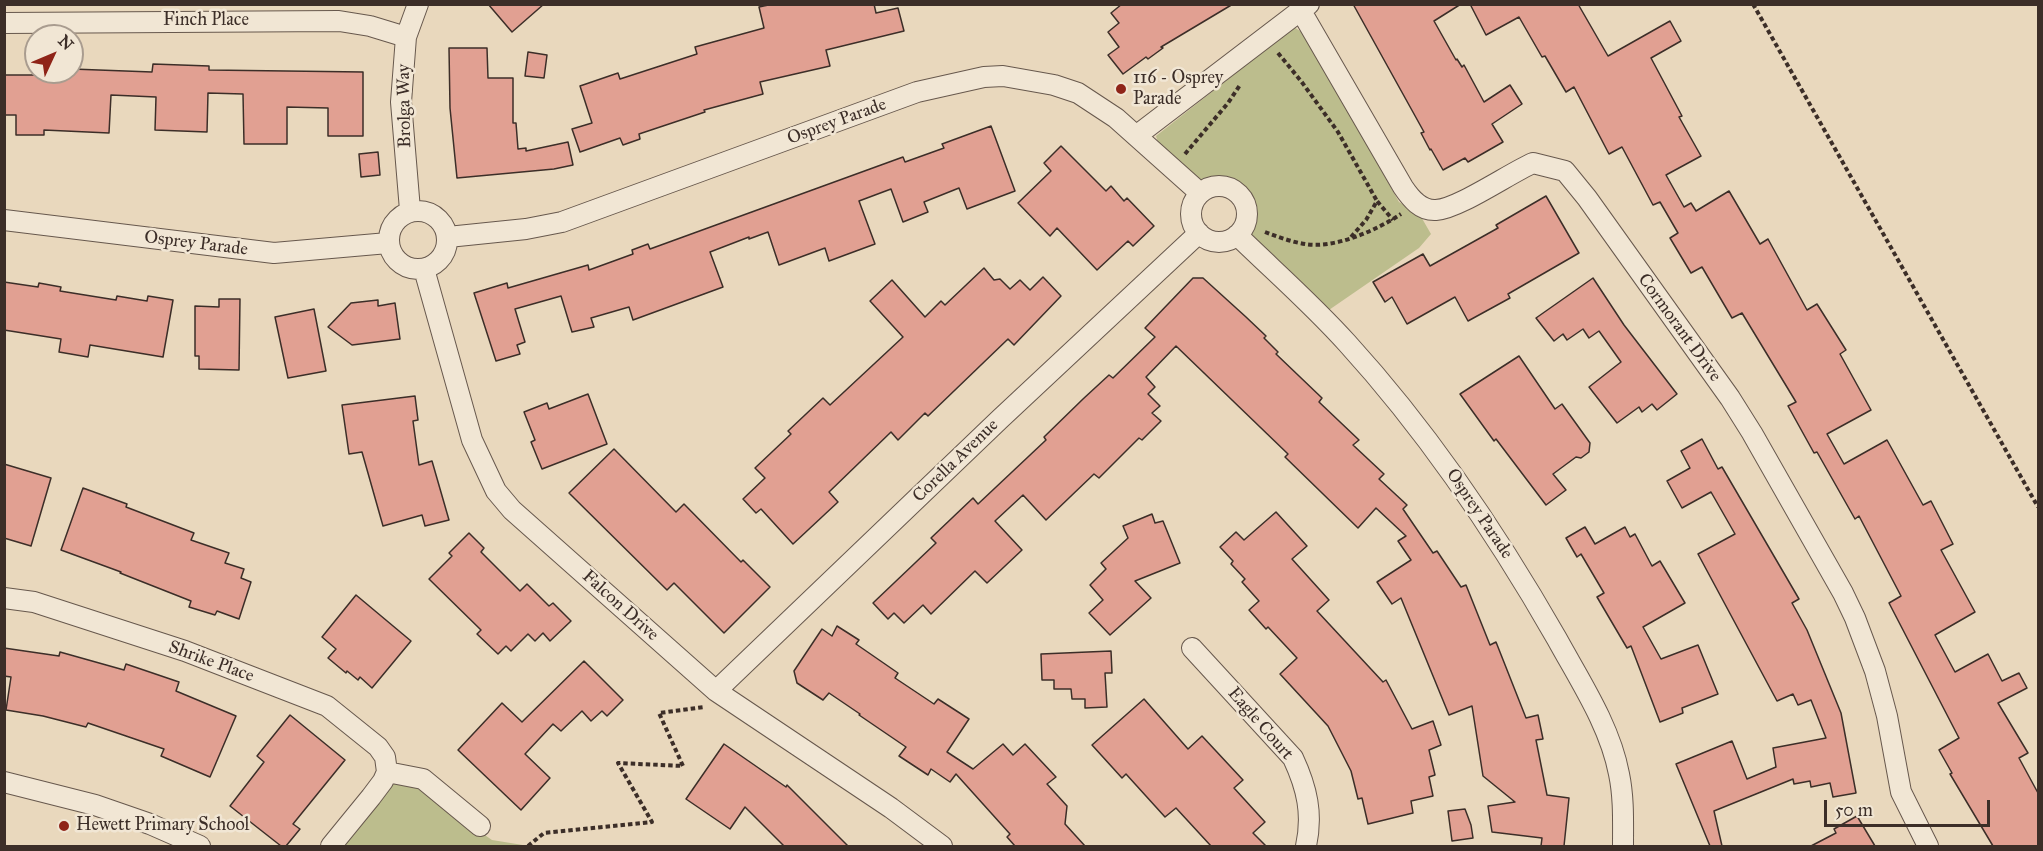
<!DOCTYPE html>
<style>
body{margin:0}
#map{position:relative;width:2043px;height:851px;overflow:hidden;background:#e9d8bd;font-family:"IM FELL Great Primer",serif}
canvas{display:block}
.frame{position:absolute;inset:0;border:6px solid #3c2e28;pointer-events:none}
.north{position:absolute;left:24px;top:24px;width:60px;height:60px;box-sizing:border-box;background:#f1e6d4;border:2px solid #a99c8f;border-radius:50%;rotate:46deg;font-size:16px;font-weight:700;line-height:24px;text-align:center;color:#3c2e28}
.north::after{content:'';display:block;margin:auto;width:21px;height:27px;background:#8f2418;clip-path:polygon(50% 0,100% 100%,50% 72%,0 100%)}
.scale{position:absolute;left:1824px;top:800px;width:166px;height:27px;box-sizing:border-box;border:3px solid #3c2e28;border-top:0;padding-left:8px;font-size:18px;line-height:21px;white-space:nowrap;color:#3c2e28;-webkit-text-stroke:4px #f1e6d4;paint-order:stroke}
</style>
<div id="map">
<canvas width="2043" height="851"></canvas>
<div class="frame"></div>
<div class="north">N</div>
<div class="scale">50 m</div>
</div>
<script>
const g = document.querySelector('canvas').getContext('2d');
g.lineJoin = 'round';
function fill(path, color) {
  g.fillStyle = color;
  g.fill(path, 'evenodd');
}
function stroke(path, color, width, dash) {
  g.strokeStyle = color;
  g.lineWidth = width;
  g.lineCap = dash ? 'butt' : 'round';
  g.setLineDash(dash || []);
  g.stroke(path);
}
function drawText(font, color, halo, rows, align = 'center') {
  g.font = font + ' "IM FELL Great Primer",serif';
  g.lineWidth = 5;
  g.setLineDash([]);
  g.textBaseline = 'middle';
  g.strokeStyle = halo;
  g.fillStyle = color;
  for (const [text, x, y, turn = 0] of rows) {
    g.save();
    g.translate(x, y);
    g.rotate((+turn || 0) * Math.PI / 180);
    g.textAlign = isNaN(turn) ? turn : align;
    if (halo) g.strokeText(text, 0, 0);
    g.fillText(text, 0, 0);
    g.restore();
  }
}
const green = new Path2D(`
 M1294 27 1306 35 1399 202 1420 215 1431 234 1419 248 1326 312 1251 234 1254 207 1246 190 1230 180 1204 183 1160 149 1156 136Z
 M392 779 408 782 492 840 529 846H343Z`);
const building = new Path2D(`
 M488 4H544L512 32Z
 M773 4H874L876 13 898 8 904 31 826 50 830 66 760 82 763 94 704 110 705 112 639 134 640 139 623 145 620 138 580 152 572 129 592 123 580 86 618 73 620 79 697 54 695 47 764 28 759 7Z
 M1122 4H1233L1161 47 1163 48 1148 59 1146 57 1123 74 1108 55 1119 47 1108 32 1119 23 1111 13Z
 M1353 4H1461L1434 21 1456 60 1457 59 1462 67 1464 65 1484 102 1510 85 1522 104 1492 124 1503 142 1468 162 1465 158 1443 170 1431 149 1430 150 1421 133 1424 132Z
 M1470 4H1578L1608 56 1670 21 1681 41 1651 58 1682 116 1679 117 1701 156 1666 175 1684 207 1691 203 1696 211 1729 191 1760 244 1768 239 1807 310 1817 304 1846 350 1840 354 1871 410 1827 434 1844 464 1887 440 1923 505 1931 501 1953 544 1941 550 1975 612 1935 635 1955 672 1988 654 2002 681 2019 673 2027 688 1998 703 2028 753 2019 758 2038 793V846H1993L1950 774 1952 773 1939 750 1959 738 1889 603 1901 596 1859 516 1855 519 1817 452 1814 453 1788 406 1796 402 1742 313 1732 318 1702 267 1691 273 1670 238 1678 233 1660 202 1653 205 1622 147 1609 154 1574 87 1566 92 1545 56 1542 57 1519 17 1486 35Z
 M449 48H487L488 78H513V123H516L518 149 526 148V151L568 142 573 165 554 169 457 178 450 108Z
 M528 52 547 55 544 78 525 76Z
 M153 64 209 66V70L363 72V136H328V108L287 107V144H244L243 94 208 93 207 132 155 130 156 97 111 95 109 133 44 130V135H16V115H4V75H69L72 69 152 72Z
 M991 126 1015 191 967 209 959 188 924 202 928 212 903 222 891 189 859 201 875 244 829 261 825 248 779 265 768 232 749 239V237L710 252 723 287 633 320 629 307 591 318 594 327 572 332 561 296 515 309 525 342 517 345 520 354 496 361 474 293 507 283 508 288 588 265 589 270 633 254 632 250 648 244 650 249 903 157 905 162 944 148 942 144Z
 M1061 146 1106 191 1111 186 1124 201 1127 198 1154 226 1133 246 1128 241 1097 270 1057 228 1050 236 1018 203 1051 171 1044 163Z
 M378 152 380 175 361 177 359 154Z
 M1546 196 1579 253 1508 294 1510 298 1468 321 1455 297 1407 324 1392 297 1385 302 1373 282 1423 254 1430 266 1498 228 1496 225Z
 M984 268 994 280 1000 279 1010 289 1020 280 1030 290 1043 277 1061 296 1014 345 1008 339 928 416 925 413 898 440 891 432 829 492 838 502 793 544 761 509 756 513 743 499 765 478 755 468 791 434 788 431 823 398 830 405 903 337 870 301 892 280 925 317 941 301 945 305Z
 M1193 278H1203L1246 317 1266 336 1264 338 1278 352 1276 354 1322 398 1319 402 1359 440 1353 445 1384 474 1379 479 1407 505 1403 509 1433 553 1437 551 1461 587 1466 585 1490 645 1496 642 1526 718 1538 715 1543 739 1536 740 1547 795 1569 798 1564 846H1541L1542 838 1492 832 1488 806 1515 802 1483 776 1472 706 1449 715 1401 598 1392 604 1377 582 1411 560 1398 541 1406 536 1376 508 1358 528 1285 457 1288 454 1176 346 1146 377 1155 387 1148 394 1160 406 1152 413 1161 421 1142 440 1139 438 1099 478 1094 474 1046 520 1023 495 995 521 1022 550 987 583 975 571 931 614 923 605 904 623 894 613 888 619 873 603 936 543 931 538 973 498 978 504 1046 440 1044 437 1083 399 1109 375 1113 378 1155 337 1145 328Z
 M1593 278 1624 325 1677 394 1657 410 1652 404 1642 412 1639 407 1617 423 1589 387 1621 362 1599 331 1589 338 1583 329 1567 340 1563 334 1554 341 1536 318Z
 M4 282 38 287 39 283 61 287 60 291 116 300 117 296 147 301 148 296 173 300 163 357 90 345 88 357 59 352 61 339 4 330Z
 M219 299H240L239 370 199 369V356H195V306L219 307Z
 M378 300V306L395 303 400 339 352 345 328 327 351 303Z
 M314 309 326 371 288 378 275 317Z
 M1519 356 1555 409 1562 404 1590 443 1589 452 1581 458 1576 457 1553 474 1566 490 1546 505 1496 439 1494 441 1460 394Z
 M588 394 607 444 542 469 531 442 535 440 524 412 547 403 549 409Z
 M415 396 418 420 413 421 419 465 432 461 449 520 425 526 422 515 383 526 362 452 349 454 342 405Z
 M1702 439 1718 469 1722 467 1799 599 1792 603 1807 630 1841 713 1856 793 1833 797 1830 783 1811 787 1810 781 1794 784 1793 779 1714 811 1722 846H1710L1676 764 1732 741 1747 779 1776 767 1773 748 1826 738 1811 700 1798 705 1793 694 1777 701 1698 554 1735 534 1711 492 1682 508 1667 481 1690 468 1681 451Z
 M614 449 676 512 684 504 741 562 743 560 770 587 724 633 674 583 667 590 569 493Z
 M4 464 51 478 31 546 4 538Z
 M83 488 127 504 126 507 194 533 191 540 229 553 225 563 244 569 241 578 251 582 239 619 217 611 215 615 189 607 191 601 120 573 121 572 61 550Z
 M1276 512 1307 546 1292 559 1329 600 1317 611 1383 682 1386 680 1412 729 1433 721 1441 745 1429 750 1435 775 1429 777 1433 796 1411 801 1413 813 1368 824 1362 798 1358 799 1351 771 1328 726 1280 674 1297 658 1268 627 1266 629 1249 610 1259 601 1242 582 1245 579 1231 564 1233 561 1220 547 1236 532 1244 540Z
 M1152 514 1155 523 1163 521 1180 563 1135 581 1151 598 1110 635 1089 613 1103 600 1090 585 1106 569 1101 563 1128 538 1123 526Z
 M1585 527 1595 544 1625 527 1630 537 1635 534 1652 566 1660 561 1685 603 1643 627 1661 659 1698 645 1718 694 1682 708 1683 713 1660 722 1631 646 1627 648 1597 597 1604 593 1581 554 1577 557 1566 538Z
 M469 533 484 548 481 552 520 591 527 584 549 606 553 603 571 621 550 641 543 633 535 641 528 634 511 651 506 646 498 654 477 634 481 630 429 579 452 556 449 553Z
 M356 595 411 641 372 688 360 677 358 680 347 671 346 673 328 658 336 649 322 637Z
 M837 626 859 640 856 644 898 673 895 678 934 704 938 699 969 719 947 752 973 769 1003 744 1013 755 1025 744 1056 777 1047 784 1067 806 1065 824 1085 846H1015L1007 837 1010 834 956 774 950 782 931 769 928 775 899 756 906 747 859 715 860 714 829 693 823 700 797 683 794 671 822 629 832 636Z
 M4 648 59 656 60 652 124 670 126 664 179 682 176 691 236 716 210 777 161 756 164 749 88 723 86 727 43 716 6 710 11 677 4 676Z
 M1111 651 1112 673H1105L1107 707 1085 708V699H1072L1071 689H1054V680H1042L1041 654Z
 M584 661 623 700 607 716 602 711 591 721 582 711 561 731 553 724 525 754 550 778 521 810 458 750 502 703 522 722Z
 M1144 699 1188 749 1202 736 1243 780 1234 788 1265 822 1253 833 1266 846H1211L1176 808 1165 817 1126 774 1122 778 1092 745Z
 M290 715 345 760 293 824 300 829 286 846H281L230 806 264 762 257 756Z
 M724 744 786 787 787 785 848 846H784L745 807 730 829 686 799Z
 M1465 809 1471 825 1473 838 1452 841 1448 811Z
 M1857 816 1875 846H1811L1836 833 1834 829Z`);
const path = new Path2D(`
 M1753 4 2038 507
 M1278 53 1301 81 1338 132 1377 201
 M1185 154 1228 103 1240 85
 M1265 232C1278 237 1292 242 1305 244 1335 249 1377 230 1401 214
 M1351 237 1366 220 1377 201 1393 220
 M528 846 544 833 652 822 618 763 683 766 659 713 704 707`);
const minor = new Path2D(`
 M1301 11 1403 187C1411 199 1421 211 1436 210 1458 209 1510 173 1533 163L1565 171 1587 198 1730 398 1752 433 1843 593 1855 618 1875 671 1887 716 1901 792 1928 846
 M4 23 339 21 370 26 406 37
 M1136 136 1309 4
 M1191 214a28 28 0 1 1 56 0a28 28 0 1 1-56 0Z
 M410 210 401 102 406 37 418 4
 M389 240a29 29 0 1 1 58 0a29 29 0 1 1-58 0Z
 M4 220 274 253 388 243
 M1237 235C1274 271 1313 305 1347 343 1429 433 1497 534 1557 639 1580 681 1610 726 1619 774 1624 798 1623 822 1623 846
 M448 237 526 229 562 222 917 92 984 77 1003 76 1054 85 1078 93 1116 118 1200 193
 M424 269 472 440 496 491 512 510 716 691 891 808 942 846
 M4 598 34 602 185 651 327 706 378 747 385 757 387 772 383 781 371 797 331 846
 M1192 648 1293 758C1307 788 1313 814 1306 846
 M716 691 1000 419 1199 233
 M387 772 423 779 480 826
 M4 782 95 805 150 824 200 846`);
const markers = [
 [1121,89,6,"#8f2418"],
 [64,826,6,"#8f2418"]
];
const streetNames = [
 ["Finch Place",206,21],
 ["Brolga Way",405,106,-91],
 ["Osprey Parade",837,122,-20],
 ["Osprey Parade",196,244,7],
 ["Cormorant Drive",1679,328,54],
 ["Corella Avenue",956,461,-44],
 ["Osprey Parade",1479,514,56],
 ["Falcon Drive",620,606,42],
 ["Shrike Place",211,662,20],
 ["Eagle Court",1260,724,49]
];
const poiNames = [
 ["116 - Osprey",1133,79],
 ["Parade",1133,100],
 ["Hewett Primary School",76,826]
];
fill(green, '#bcbd8d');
fill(building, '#e1a092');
stroke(building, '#3c2e28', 1.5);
stroke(minor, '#67584d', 22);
stroke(path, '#3c2e28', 4, [4.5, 3]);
stroke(minor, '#f1e6d4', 20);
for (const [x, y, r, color] of markers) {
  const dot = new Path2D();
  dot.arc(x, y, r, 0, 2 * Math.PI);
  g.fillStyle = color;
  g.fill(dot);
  stroke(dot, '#f1e6d4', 2);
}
drawText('18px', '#3c2e28', '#f1e6d4', streetNames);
drawText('18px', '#3c2e28', '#f1e6d4', poiNames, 'left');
</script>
